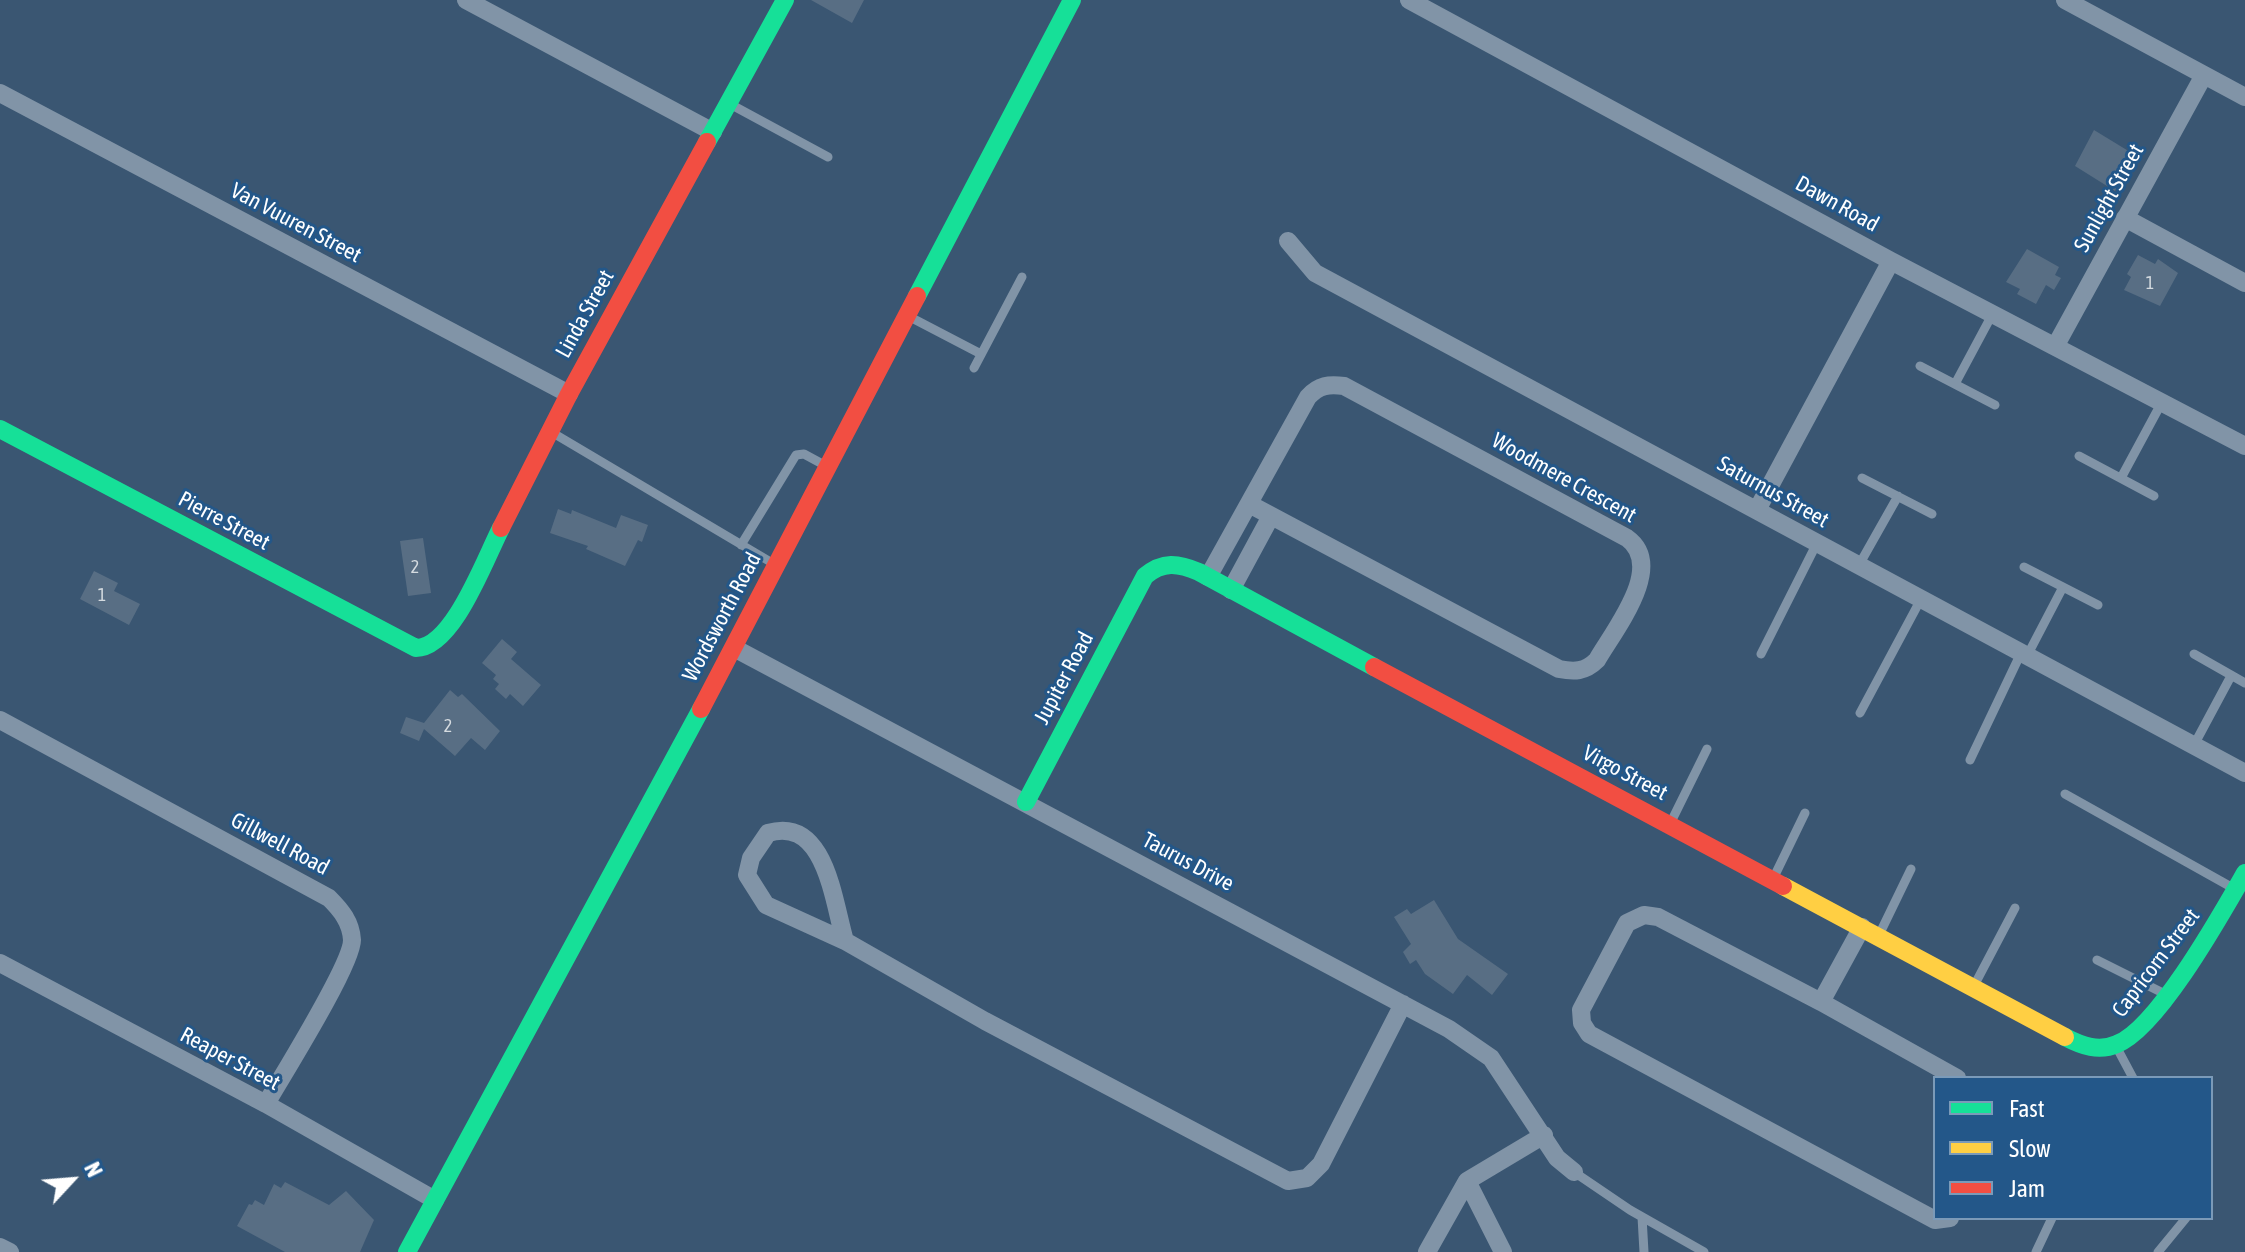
<!DOCTYPE html>
<style>
body{margin:0}
#map{position:relative;width:2245px;height:1252px;overflow:hidden;background:#3a5672;font-family:"Asap Condensed",sans-serif}
canvas{display:block}
.legend{position:absolute;left:1933px;top:1076px;width:280px;height:144px;box-sizing:border-box;background:#235789;border:2px solid #7b9ab8;margin:0;padding:10px 14px;list-style:none;font-size:24px;color:#fff}
.legend li{display:flex;align-items:center;gap:16px;height:40px}
.legend b{width:40px;border:2px solid #7b9ab8}
.north{position:absolute;left:32px;top:1140px;width:80px;height:80px;-webkit-text-stroke:6px #235789;paint-order:stroke;rotate:64deg;font-size:22px;font-weight:700;line-height:32px;text-align:center;color:#fff}
.north::after{content:'';display:block;margin:auto;width:28px;height:36px;background:#fff;clip-path:polygon(50% 0,100% 100%,50% 72%,0 100%)}
</style>
<div id="map">
<canvas width="2245" height="1252"></canvas>
<ul class="legend">
<li><b style="height:10px;background:#16e098"></b>Fast</li>
<li><b style="height:10px;background:#ffcf43"></b>Slow</li>
<li><b style="height:10px;background:#f24e42"></b>Jam</li>
</ul>
<div class="north">N</div>
</div>
<script>
const g = document.querySelector('canvas').getContext('2d');
g.lineJoin = 'round';
function fill(path, color) {
  g.fillStyle = color;
  g.fill(path, 'evenodd');
}
function stroke(path, color, width, dash) {
  g.strokeStyle = color;
  g.lineWidth = width;
  g.lineCap = dash ? 'butt' : 'round';
  g.setLineDash(dash || []);
  g.stroke(path);
}
function drawText(font, color, halo, rows, align = 'center') {
  g.font = font + ' "Asap Condensed",sans-serif';
  g.lineWidth = 6;
  g.setLineDash([]);
  g.textBaseline = 'middle';
  g.strokeStyle = halo;
  g.fillStyle = color;
  for (const [text, x, y, turn = 0] of rows) {
    g.save();
    g.translate(x, y);
    g.rotate((+turn || 0) * Math.PI / 180);
    g.textAlign = isNaN(turn) ? turn : align;
    if (halo) g.strokeText(text, 0, 0);
    g.fillText(text, 0, 0);
    g.restore();
  }
}
const building = new Path2D(`
 M811 0H864L852 23Z
 M2094 130 2135 155 2115 191 2075 166Z
 M2027 249 2059 267 2055 275 2061 278 2054 290 2046 285 2036 304 2017 294 2020 289 2006 282Z
 M2138 255 2155 264 2158 259 2178 273 2160 306 2124 290 2131 277 2127 274Z
 M558 509 571 514 572 510 616 528 621 515 648 525 642 542 638 540 625 566 586 549 588 546 550 533Z
 M423 538 431 593 408 596 400 541Z
 M94 571 118 583 114 591 140 604 129 625 80 599Z
 M502 639 517 652 511 659 541 685 523 706 510 694 506 699 495 689 499 684 493 679 496 675 482 663Z
 M450 690 458 697 462 694 500 731 485 750 471 738 455 756 424 729 419 741 400 733 406 717 424 723Z
 M1434 900 1458 939 1508 974 1492 995 1467 975 1453 994 1425 974 1416 960 1410 964 1403 952 1411 944 1394 917 1407 909 1411 914Z
 M285 1182 329 1205 346 1191 374 1220 360 1252H285L237 1226 249 1204 252 1205 255 1200 264 1205 274 1184 281 1188Z`);
const lane = new Path2D(`
 M730 104 828 157
 M910 317 981 354
 M1920 366 1995 405
 M974 368 1022 277
 M1955 384 1993 313
 M553 433 774 564
 M2079 456 2154 496
 M1862 478 1932 514
 M2121 478 2162 402
 M741 545 796 455 804 454 828 467
 M1859 565 1898 496
 M2024 567 2098 605
 M1761 654 1817 543
 M2194 654 2245 683
 M2027 656 2063 587
 M1860 713 1921 599
 M2194 745 2231 676
 M1970 760 2021 653
 M2065 794 2233 888
 M1671 822 1707 749
 M1774 877 1805 813
 M1880 933 1911 869
 M2097 960 2165 994
 M1975 984 2015 908
 M2117 1048 2133 1078
 M1574 1172 1630 1210 1704 1252
 M1642 1217 1644 1252
 M2036 1252 2052 1218
 M2158 1252 2186 1218`);
const street = new Path2D(`
 M466 0 713 132
 M1409 0 1891 261 2245 446
 M2065 0 2245 97
 M0 93 569 394
 M2125 218 2245 283
 M1288 241 1315 273 2245 773
 M2056 345 2204 75
 M1757 510 1891 261
 M1208 577 1308 397C1319 385 1329 384 1344 386L1627 538C1666 566 1615 629 1597 660 1585 672 1574 672 1559 669L1251 505
 M1231 590 1271 516
 M734 648 1449 1029 1491 1058 1557 1158 1574 1172
 M0 720 329 898C341 910 351 922 352 940 352 965 282 1076 266 1104
 M845 941C833 901 826 816 768 833L751 858 747 875 766 905 845 941 985 1021 1288 1181 1307 1178 1321 1164 1403 1004
 M0 963 266 1104 435 1200
 M1821 1002 1862 927
 M1467 1181 1503 1252
 M1950 1218 1935 1220 1589 1034 1582 1023 1581 1010 1627 923 1644 915 1658 917 1821 1002 1957 1078
 M0 1247 10 1252
 M1427 1252 1467 1181 1544 1135`);
const fast = new Path2D(`
 M707 142 785 0
 M917 296 1072 0
 M0 429 416 648C453 648 485 559 501 528
 M1026 802 1145 576C1163 561 1178 563 1199 572L1374 667
 M2065 1037C2082 1046 2099 1052 2117 1044 2158 1028 2222 913 2245 873
 M407 1252 701 709`);
const slow = new Path2D(`
 M1783 886 2065 1037`);
const jam = new Path2D(`
 M501 528 569 394 707 142
 M1374 667 1783 886
 M701 709 917 296`);
const numberNames = [
 ["1",2150,283],
 ["2",415,567],
 ["1",102,595],
 ["2",448,726]
];
const streetNames = [
 ["Sunlight Street",2109,198,-61],
 ["Dawn Road",1837,204,29],
 ["Van Vuuren Street",296,223,28],
 ["Linda Street",585,314,-61],
 ["Woodmere Crescent",1564,478,29],
 ["Saturnus Street",1773,492,29],
 ["Pierre Street",224,521,28],
 ["Wordsworth Road",722,617,-62],
 ["Jupiter Road",1064,678,-62],
 ["Virgo Street",1625,773,28],
 ["Gillwell Road",280,844,28],
 ["Taurus Drive",1188,862,28],
 ["Capricorn Street",2156,963,-53],
 ["Reaper Street",230,1059,28]
];
fill(building, '#586e84');
stroke(lane, '#8194a7', 9);
stroke(street, '#8194a7', 18);
stroke(fast, '#16e098', 18);
stroke(slow, '#ffcf43', 18);
stroke(jam, '#f24e42', 18);
drawText('18px', '#d5dbe0', null, numberNames);
drawText('22px', '#fff', '#235789', streetNames);
</script>
